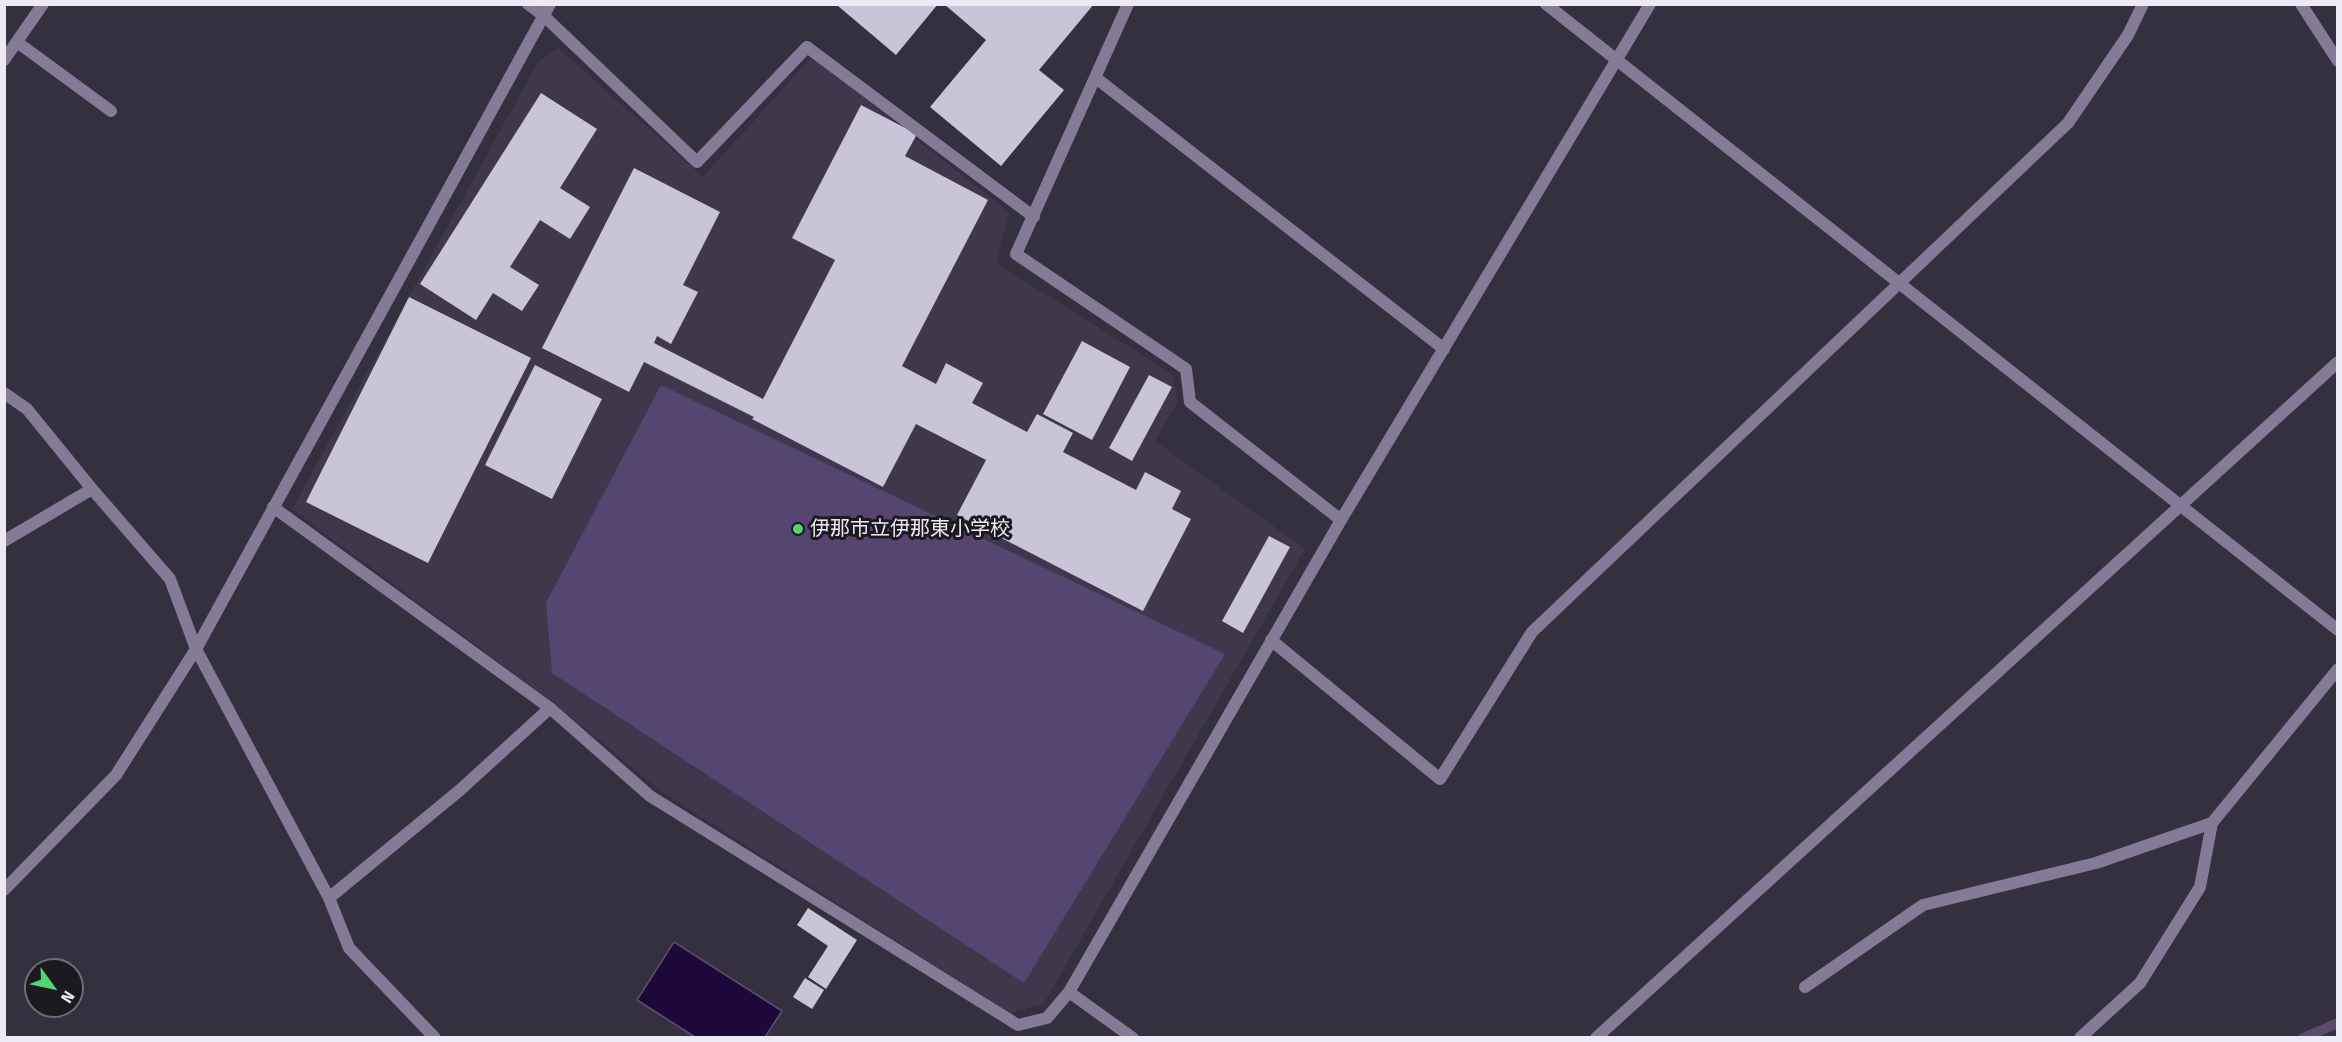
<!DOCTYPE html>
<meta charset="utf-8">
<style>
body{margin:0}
#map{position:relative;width:2342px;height:1042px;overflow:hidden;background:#353040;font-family:"Fira Sans",sans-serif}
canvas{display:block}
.frame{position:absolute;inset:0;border:6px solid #edeaf5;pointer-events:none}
.north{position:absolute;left:24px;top:958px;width:60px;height:60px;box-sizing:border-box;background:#1c1a21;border:2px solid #706d76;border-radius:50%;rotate:123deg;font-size:16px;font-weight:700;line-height:24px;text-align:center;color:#edeaf5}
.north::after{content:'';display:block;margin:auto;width:21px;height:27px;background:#52d673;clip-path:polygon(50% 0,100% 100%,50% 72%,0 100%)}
</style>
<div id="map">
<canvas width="2342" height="1042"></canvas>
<div class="frame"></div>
<div class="north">N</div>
</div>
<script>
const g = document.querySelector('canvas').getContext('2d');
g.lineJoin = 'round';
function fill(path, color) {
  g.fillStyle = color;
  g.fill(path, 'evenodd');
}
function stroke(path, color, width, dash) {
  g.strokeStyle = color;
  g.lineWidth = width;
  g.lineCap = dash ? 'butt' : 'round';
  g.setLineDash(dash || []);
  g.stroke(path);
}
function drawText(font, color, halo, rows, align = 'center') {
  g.font = font + ' "Fira Sans","Noto Sans JP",sans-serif';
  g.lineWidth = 6;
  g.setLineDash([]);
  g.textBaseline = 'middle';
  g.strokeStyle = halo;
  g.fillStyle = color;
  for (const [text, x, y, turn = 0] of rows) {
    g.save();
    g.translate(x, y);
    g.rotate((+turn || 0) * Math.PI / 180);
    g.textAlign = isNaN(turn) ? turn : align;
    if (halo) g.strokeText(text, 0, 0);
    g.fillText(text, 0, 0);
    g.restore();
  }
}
const built = new Path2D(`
 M558 48 703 177 812 57 1009 212 996 263 1172 374 1178 401 1155 441 1305 549 1044 1003 1010 1013 662 792 557 705 292 509 538 62Z`);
const green = new Path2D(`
 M661 385 1225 654 1024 983 552 673 546 603Z`);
const water = new Path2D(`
 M674 942 782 1011 765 1037H695L637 1000Z`);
const stream = new Path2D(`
 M2303 1038 2338 1023`);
const building = new Path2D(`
 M839 4H938L896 55 838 6Z
 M944 4H1094L1039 70 1064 90 1001 166 930 107 986 40Z
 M541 93 597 129 560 188 590 207 570 239 540 220 510 267 539 285 522 311 493 293 476 320 420 284Z
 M861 105 917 134 905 156 988 200 902 366 936 384 946 363 983 383 972 403 1027 432 1037 414 1073 433 1063 452 1136 490 1145 472 1181 491 1172 509 1191 519 1143 611 957 515 986 460 916 424 883 487 752 419 754 417 644 362 629 392 542 348 634 168 720 212 683 285 698 292 671 344 657 336 654 343 763 399 835 260 792 238Z
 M409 297 531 358 428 563 306 502Z
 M1082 341 1130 367 1092 440 1043 414Z
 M535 365 602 399 552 499 485 465Z
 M1149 375 1172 387 1132 461 1109 448Z
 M1269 536 1290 547 1243 633 1222 621Z
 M808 908 857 940 826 989 808 977 828 946 797 925Z
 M805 978 824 990 812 1009 793 997Z`);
const service = new Path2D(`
 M1805 987 1923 905 2096 863 2212 823
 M2080 1038 2140 983 2200 887 2212 823 2338 669`);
const minor = new Path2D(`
 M528 4 544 16 697 162 807 47 1034 217
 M1128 4 1016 254 1186 369 1190 402 1341 520
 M2301 4 2338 61
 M17 42 111 111
 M4 60 43 4
 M1096 78 1444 349
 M4 393 27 409 92 489 170 579 196 649 329 898 349 948 435 1038
 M273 507 550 708 650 796 1018 1025 1047 1018 1069 992 1341 520 1650 4
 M4 541 92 489
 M1271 640 1440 779 1532 632 2068 123 2128 35 2143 4
 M4 890 116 775 196 649 550 4
 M329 898 460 790 550 708
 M1069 992 1133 1038`);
const tertiary = new Path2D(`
 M1546 4 2338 630
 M1596 1038 2338 362`);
const markers = [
 [798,529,6,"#52d673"]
];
const poiNames = [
 ["伊那市立伊那東小学校",810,529]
];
fill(built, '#3f384d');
fill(green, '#544671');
fill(water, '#1e0739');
stroke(water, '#5c4b71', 1.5);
stroke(stream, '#5c4b71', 10);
fill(building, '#cac4d8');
stroke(service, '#847c97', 12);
stroke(minor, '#847c97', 12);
stroke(tertiary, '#847c97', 12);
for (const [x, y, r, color] of markers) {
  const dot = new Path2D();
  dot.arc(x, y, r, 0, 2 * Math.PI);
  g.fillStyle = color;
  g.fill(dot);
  stroke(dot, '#1c1a21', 2);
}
drawText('20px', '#edeaf5', '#1c1a21', poiNames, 'left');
</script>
